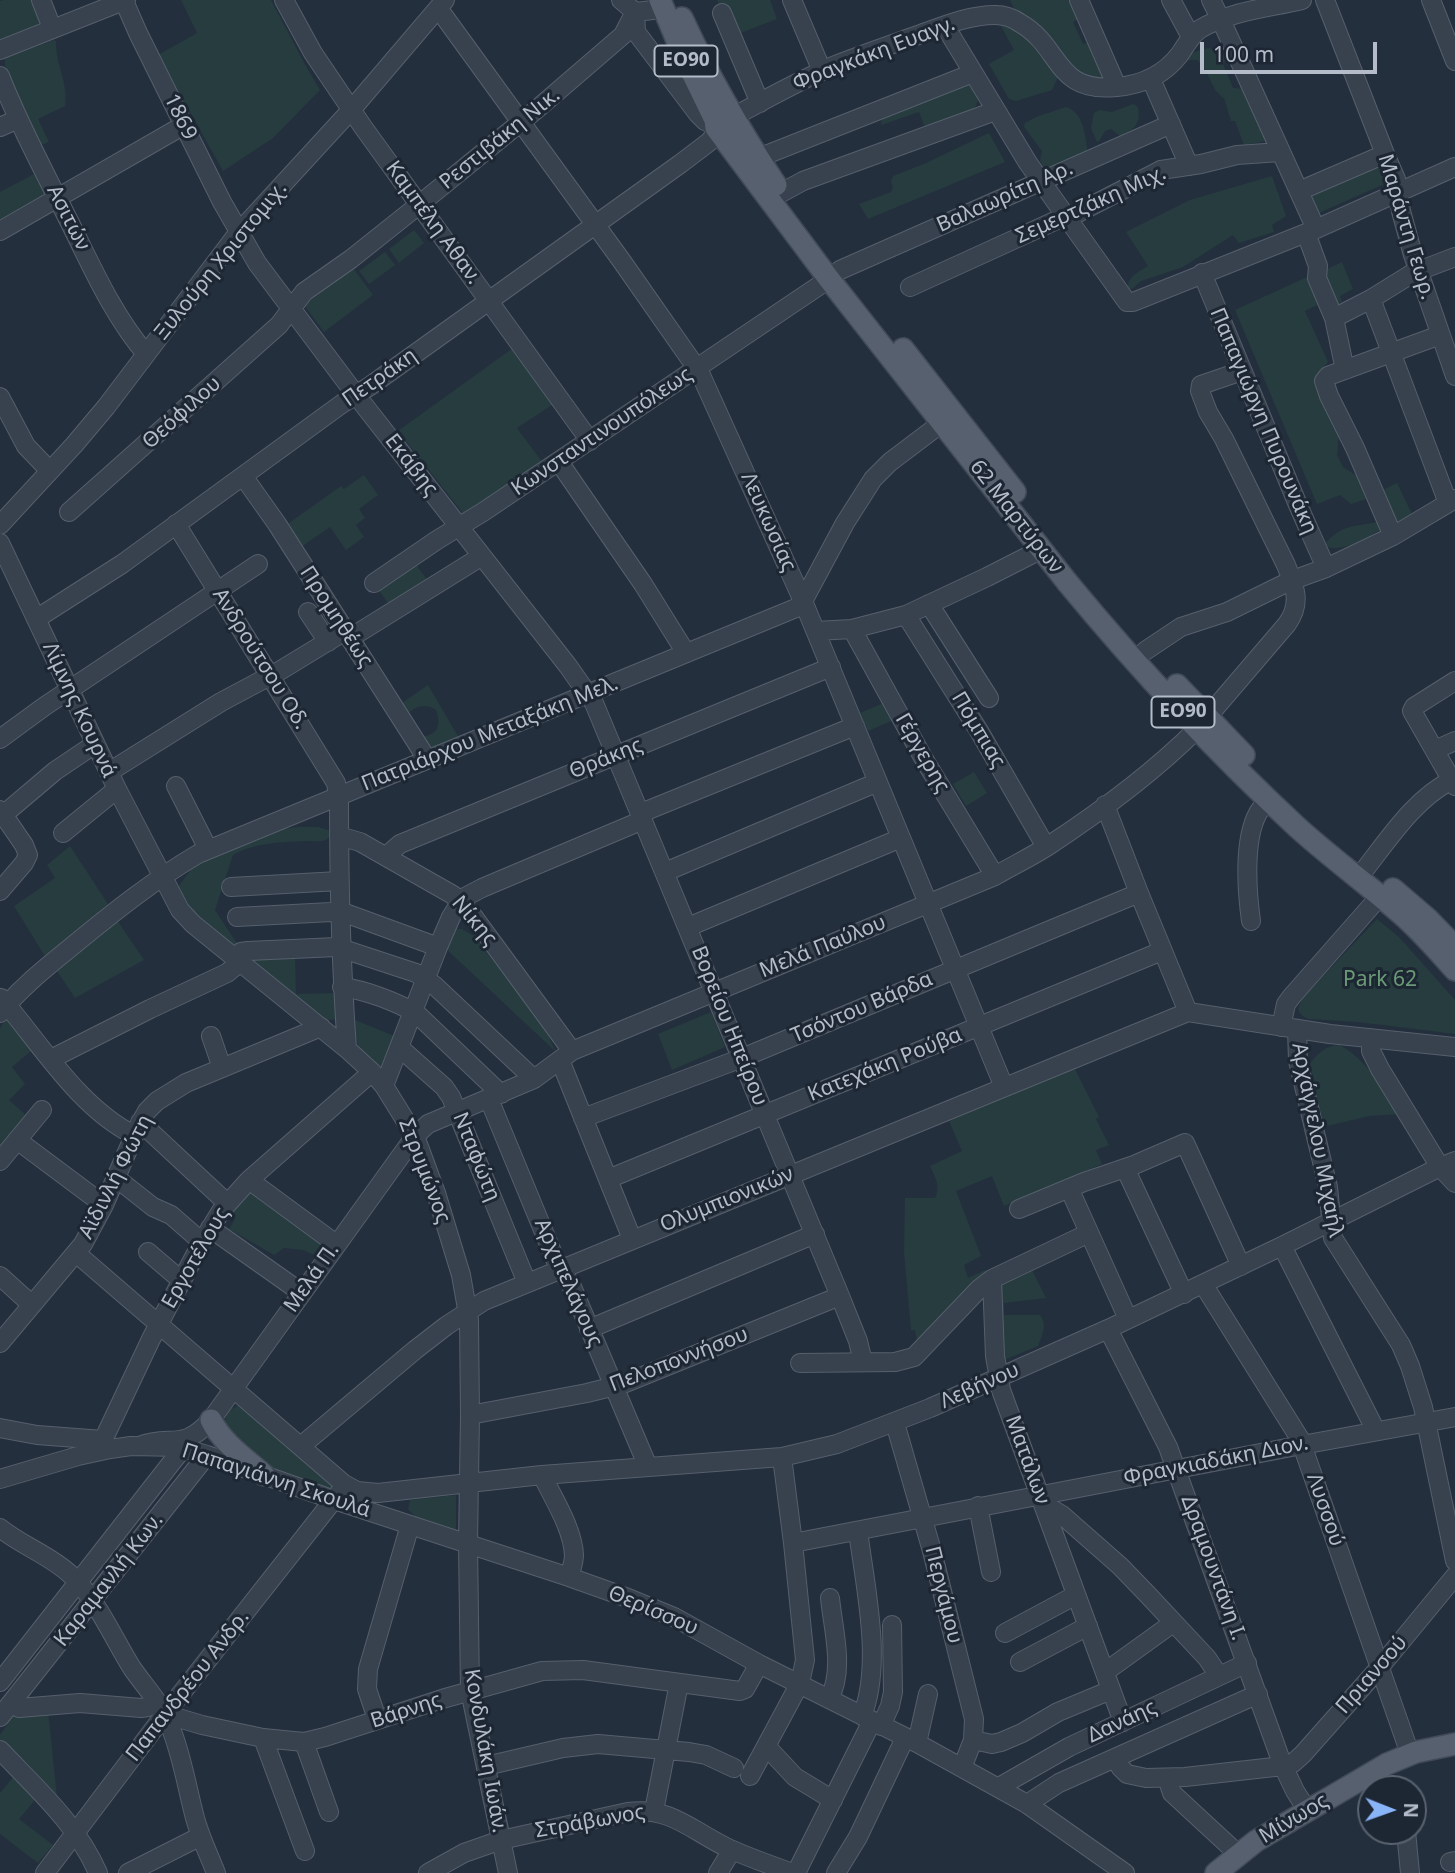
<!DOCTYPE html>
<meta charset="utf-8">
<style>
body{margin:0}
#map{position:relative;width:1455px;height:1873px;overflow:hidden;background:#242f3e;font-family:"Noto Sans",sans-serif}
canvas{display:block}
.north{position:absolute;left:1357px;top:1775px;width:70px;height:70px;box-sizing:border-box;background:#1d2633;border:2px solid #59626f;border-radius:50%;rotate:91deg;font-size:19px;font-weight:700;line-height:28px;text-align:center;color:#b4bcc9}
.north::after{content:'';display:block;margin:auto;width:24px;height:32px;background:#8ab4f8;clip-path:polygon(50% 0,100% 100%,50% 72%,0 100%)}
.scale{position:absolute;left:1200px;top:42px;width:177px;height:32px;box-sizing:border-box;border:4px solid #b4bcc9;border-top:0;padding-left:9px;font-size:21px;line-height:24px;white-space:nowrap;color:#b4bcc9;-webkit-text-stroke:5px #1d2633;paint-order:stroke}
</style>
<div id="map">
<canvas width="1455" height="1873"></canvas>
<div class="north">N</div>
<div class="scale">100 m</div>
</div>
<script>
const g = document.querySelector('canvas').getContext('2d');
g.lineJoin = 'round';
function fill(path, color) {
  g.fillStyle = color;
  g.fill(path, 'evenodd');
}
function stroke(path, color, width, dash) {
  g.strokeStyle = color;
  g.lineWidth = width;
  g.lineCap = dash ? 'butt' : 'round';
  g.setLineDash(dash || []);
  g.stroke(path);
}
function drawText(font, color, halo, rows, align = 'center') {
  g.font = font + ' "Noto Sans",sans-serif';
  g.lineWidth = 6;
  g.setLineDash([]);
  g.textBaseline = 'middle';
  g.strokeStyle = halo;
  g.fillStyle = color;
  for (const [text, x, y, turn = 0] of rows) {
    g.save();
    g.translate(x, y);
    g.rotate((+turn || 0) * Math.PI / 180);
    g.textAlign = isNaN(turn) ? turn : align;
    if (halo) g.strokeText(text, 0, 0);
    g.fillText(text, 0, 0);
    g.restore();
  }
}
const green = new Path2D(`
 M4 0H34L43 24 0 40V1Z
 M181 0H271L308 70 320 90 273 138 223 171 158 55 197 33Z
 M717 0H770L777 19 735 35Z
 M1010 0H1078L1085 15 1073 22 1083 44 1093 41 1110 78 1088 79 1070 68 1015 11Z
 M996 17 1024 32 1054 68 1058 77 1052 90 1016 101 1009 99 989 64 1014 50Z
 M54 40 56 41C55 63 69 84 65 106L38 119 49 142 41 145 5 66V58Z
 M1208 48 1220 50 1227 58 1223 64 1233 88 1244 89 1266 141 1244 145 1235 121H1231L1224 98C1210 90 1211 72 1197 60H1187L1191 53Z
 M966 79 978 100 976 106 970 111 926 130 919 112 881 125 882 115Z
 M1133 104 1138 107C1141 123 1135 129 1121 137L1111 129 1105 131 1100 140 1097 142 1091 128 1094 113 1099 110 1112 112Z
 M1066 107C1086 113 1085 141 1089 158L1048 175 1040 161 1042 151 1024 127 1025 123 1036 117Z
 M989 133 1005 162 868 219 859 204 891 192 893 188 891 182 893 176 926 163Z
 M1382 161 1391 181 1319 213 1310 193Z
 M36 173 48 195 0 222V192Z
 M1272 176 1286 216 1272 225 1274 232 1239 243 1233 235 1183 267 1141 281 1132 289 1128 287C1128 276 1139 272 1148 266L1126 232 1190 200Z
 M414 230 424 243 399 263 389 249Z
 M385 252 395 265 369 284 359 271Z
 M1342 262 1353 289 1340 296 1342 302 1337 304 1321 272Z
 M353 268 373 295 324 332 304 305Z
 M1307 277 1309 283 1315 284 1325 301 1305 311 1328 362 1316 377 1339 433 1337 455 1343 467 1359 477 1366 499 1351 504 1340 495 1317 504 1235 310Z
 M513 348 552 405 517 428 543 463 466 517 398 431Z
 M364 475 378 495 359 509 365 518 356 525 364 537 346 550 330 527 298 549 282 528 341 486 344 489Z
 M1397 483 1413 516 1393 526 1377 493Z
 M1381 521V529C1365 540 1342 553 1323 546 1343 522 1354 528 1381 521Z
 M413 560 427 580 390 606 376 586Z
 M428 685 459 738 428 750 420 737C437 735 442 727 436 710 424 702 415 707 405 716L399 705Z
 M888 701 896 719 868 731 860 713Z
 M974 772 987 793 966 806 953 784Z
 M299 827H318L328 830 331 834C328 838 327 840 322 841 317 842 310 841 305 841 281 842 253 843 233 855L215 910 240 948 236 952 178 899V887L193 867 229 846 281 829Z
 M70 846 108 904 46 958 14 906 55 878 47 865Z
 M1377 919 1399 937 1455 1000V1034L1358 1022 1308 1019C1295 1012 1297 1007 1304 996Z
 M117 920 144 960 75 998 57 971Z
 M455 929H462L474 936 544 1027 556 1052 443 946Z
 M295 956 296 994 338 993V1012L335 1019 330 1020 318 1016 245 957Z
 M711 1012 725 1047 672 1070 658 1034Z
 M8 1016 36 1047 12 1067 25 1084 9 1100 28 1117 0 1151V1028Z
 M355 1020 399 1038 384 1066C360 1063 354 1041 355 1020Z
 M1340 1045C1368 1061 1383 1089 1401 1114L1369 1116 1323 1127 1310 1063C1320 1052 1325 1046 1340 1045Z
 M1074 1067 1099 1117 1096 1119 1109 1145 1096 1150 1102 1164 1004 1206 992 1176 956 1191 981 1256 964 1265 968 1278 985 1270 988 1274 918 1347 915 1330H911L904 1252 905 1198H935C941 1186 935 1177 930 1166L962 1151 949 1121Z
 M252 1191 324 1244 316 1256 303 1250 284 1248 274 1255 229 1229 235 1219 229 1216 246 1195Z
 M1030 1266 1046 1298 1004 1303V1315H1040C1048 1325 1042 1335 1038 1346L999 1362 998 1279Z
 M240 1405 333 1485 331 1488 327 1489 271 1468 230 1433C221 1422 226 1409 240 1405Z
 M456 1495V1531L417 1518 408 1509 410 1500Z
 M48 1710 57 1797 0 1739V1735L13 1716Z
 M14 1776 35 1800 19 1819 53 1845 38 1863 0 1834V1793Z`);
const minor = new Path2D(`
 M41 0 52 28
 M284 0 313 53 363 127 590 441
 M621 0 635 12 653 10 662 5
 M792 0 822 71
 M1079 0 1117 87
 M1171 0 1191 37
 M1211 0 1221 20 1316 229
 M1325 0 1385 154 1396 179 1401 211 1413 255 1455 376
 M1431 0 1455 61
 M124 1 138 33 222 202 257 263 356 395 568 666 594 703 840 1296 858 1341 863 1362
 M438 8 621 260 700 373 803 601 1004 1087
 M635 12 636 32 698 114 705 121 716 126
 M722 13 760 103
 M945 26 1028 163 1127 302H1133L1316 229 1455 167
 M0 50 126 0
 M0 76C20 127 46 175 70 223 93 269 113 315 146 354
 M1151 79 1189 166
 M733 117C766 99 798 81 833 66 861 55 890 45 918 35 943 26 969 15 995 15 1004 15 1013 18 1020 23 1062 47 1054 93 1116 87 1142 85 1164 75 1180 54 1186 45 1191 35 1200 29 1230 11 1269 8 1302 0
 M0 127 18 119
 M758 158 973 73
 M1299 191 1385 154
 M781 193 803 181 995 111
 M0 231 184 125
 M1306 233 1318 266 1317 278 1334 318 1345 370
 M840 270 1171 124
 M1202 273 1298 505 1326 568
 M910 287 1059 219 1068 218 1161 170 1201 164 1237 155 1280 152
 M1371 299 1448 503
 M1334 318 1371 299 1413 273 1455 257
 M0 397 26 446 50 471
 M559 462 643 584 686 653
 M243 476 277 524 427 759
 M69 512 279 325 304 292 351 259 420 204 537 109 623 35 635 12
 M176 524 336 783 339 801C339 884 341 966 347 1049
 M0 525 74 445 106 407 238 233 352 109 445 0
 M1393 536 1355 448 1329 396 1324 381 1328 376 1440 335
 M0 543 117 789 180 910 193 924 347 1049 372 1072 384 1086 415 1136 436 1193 461 1275 469 1320 470 1415 468 1544 470 1691 508 1873
 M374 583 437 540 483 512 829 279
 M929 604 989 698
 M308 612 328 642
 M906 615 979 731 1046 847
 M36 619 122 564 343 403 370 386 680 164 709 142 719 130
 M852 629 925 761 995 876
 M816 631 852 629 906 615 987 577 1042 549
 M350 638 482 556
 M1145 651 1181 627 1227 612 1290 581 1326 568 1393 536 1455 499
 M1455 681 1414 707 1412 711 1455 786
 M0 739 45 706 258 564
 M1435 750 1455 741
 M109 772 221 702 281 670 345 631
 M176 786 208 849
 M1105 805 1139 893 1188 1012
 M0 810 24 845 28 855 24 863 0 891
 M641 813 855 726
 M3 815 55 771 95 744
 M63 833 117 789
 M339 836 360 842 453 895 473 916 572 1051
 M386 856 400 844 831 667
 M665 872 878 782
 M1358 878C1385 845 1413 799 1452 780
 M231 887 339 881
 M237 917 331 912 345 913 438 947
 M1251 921C1247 892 1243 840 1258 813 1260 809 1265 804 1268 800
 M688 927 901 838
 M235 959 241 952 248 951 337 947 416 973 434 985 534 1079
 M342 987C365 990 397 1002 417 1014L501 1094
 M1 998C40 1043 79 1108 134 1135
 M1188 1012 1330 1034 1455 1047
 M0 1013C22 986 49 965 76 943 115 911 154 880 198 854L796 608 802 603 845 523 873 479 890 462 951 416
 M1281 1027 1286 1004 1292 996 1380 896
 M1297 1029 1298 1061 1328 1187 1333 1238 1401 1345 1410 1366 1423 1407 1455 1561
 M211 1036 222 1068
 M1371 1038V1051L1380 1069 1440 1167 1455 1183
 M400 1048 444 1087 451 1097 527 1283
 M51 1059 150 1009 227 973 239 963
 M560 1060 632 1239
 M384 1086 438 947 451 917 463 898 482 888 643 820
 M489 1099 555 1259 572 1287 648 1467
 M583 1118 742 1058 1139 893
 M140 1122 227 1203
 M17 1140 104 1205
 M0 1161 42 1110
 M1125 1168 1184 1294
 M115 1177 153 1207 171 1215 202 1242
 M608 1179 1162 951
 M249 1180 336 1244
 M1069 1188 1128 1319
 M1019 1209 1084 1182 1134 1165 1185 1143 1241 1266
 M210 1228 302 1293
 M1282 1246 1376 1431
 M148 1252 182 1281
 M76 1253 344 1484 357 1491 378 1493 542 1475 782 1457 837 1444 930 1408 1108 1329 1282 1246 1440 1167 1455 1161
 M0 1276 32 1305
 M992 1279 995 1356 1001 1390 1123 1722
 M1203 1284 1300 1439 1410 1754
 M589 1329 815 1234
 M1108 1329 1168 1447 1283 1766 1295 1791 1307 1810
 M0 1343 83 1244 104 1205 137 1129 147 1111 157 1101 186 1083 321 1027
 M800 1363 895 1362 914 1357 979 1289 992 1279 1089 1233
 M470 1415 587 1393 623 1384 840 1296
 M895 1423 932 1551 974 1719 973 1740 962 1768
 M0 1428 37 1435 103 1440
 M139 1446C171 1433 181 1453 211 1420L415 1136 428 1124 534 1079 572 1051 995 876C1012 866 1031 857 1048 846 1100 812 1153 773 1198 728L1287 624C1302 603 1295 587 1286 565L1224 439 1208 412 1200 391 1201 385 1242 371
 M301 1446 415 1350 446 1326 484 1301 1188 1012
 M98 1451 151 1339 202 1242 221 1211 249 1180 372 1072
 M542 1475C553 1498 573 1529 574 1555 574 1563 571 1570 569 1577
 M0 1479 78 1456 110 1449 131 1446 180 1447 207 1455 334 1500 569 1577 628 1598 674 1617 759 1664 917 1743 1027 1804 1125 1873
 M978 1506 991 1572
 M1044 1507 1052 1509 1062 1515 1120 1566 1148 1595 1207 1658 1219 1676
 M0 1528C22 1546 50 1555 71 1575 98 1601 112 1636 132 1668 145 1687 162 1704 170 1726 182 1755 187 1788 195 1818 200 1837 209 1855 216 1873
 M858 1531C865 1586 883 1664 862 1716
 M793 1543 1302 1445 1455 1417
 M1005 1633 1076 1595
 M1020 1662 1088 1626
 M1105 1672 1173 1623
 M0 1682 183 1448
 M829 1699C845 1670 833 1629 830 1598
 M11 1704 19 1708 80 1703 141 1708 148 1707 157 1702
 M165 1714 202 1725 263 1738 304 1742 325 1737 442 1699 542 1671 583 1670 740 1691 745 1689 759 1664
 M0 1717 207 1455
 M377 1719 367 1689 368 1669 410 1525
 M881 1726 890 1706 893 1692 892 1625
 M263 1738 305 1851
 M973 1740 992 1744 1001 1742 1022 1733 1058 1712 1111 1690
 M304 1742 329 1812
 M917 1743 928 1694
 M766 1746 795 1777 833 1800
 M0 1750C36 1788 77 1824 98 1873
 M1115 1758 1121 1768 1127 1774 1146 1778 1185 1777 1283 1766 1293 1763 1303 1754 1380 1667 1455 1576
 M486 1766 563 1748 598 1744 689 1752 706 1755 734 1768
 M750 1776 800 1683 805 1660 793 1543 782 1457
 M1167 1778 1172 1793 1238 1854
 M999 1787 1069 1747 1247 1663
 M1027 1804 1059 1783 1258 1694
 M654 1811 679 1683
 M1406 1831 1410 1873
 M1450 1862 1455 1861
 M45 1873 165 1714 339 1493
 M128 1873 201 1836
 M428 1873 464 1853 501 1840 628 1812C671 1806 693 1832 730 1849 750 1858 771 1865 792 1873
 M718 1873 732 1850
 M796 1873 872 1721
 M836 1873 858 1837 905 1738`);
const major = new Path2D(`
 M660 0 681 50 715 120 716 128 829 279 1067 582C1138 668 1215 751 1297 827 1330 857 1366 883 1400 913 1420 930 1437 950 1455 970
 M682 18C709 77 741 132 776 185
 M903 349 1015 492
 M1177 685 1244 755
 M1393 889 1428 919 1455 947
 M211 1420C222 1443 246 1459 264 1475
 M1216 1873 1256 1841 1387 1764 1416 1752 1455 1744`);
const shields = [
 [686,61,63],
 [1183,712,63]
];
const shieldNames = [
 ["ΕΟ90",686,61],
 ["ΕΟ90",1183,712]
];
const streetNames = [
 ["Φραγκάκη Ευαγγ.",874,54,-21],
 ["1869",180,117,64],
 ["Ρεστιβάκη Νικ.",500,139,-39],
 ["Βαλαωρίτη Αρ.",1005,197,-24],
 ["Σεμερτζάκη Μιχ.",1091,205,-24],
 ["Ασιτών",68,218,63],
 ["Καμπέλη Αθαν.",433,223,54],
 ["Μαράντη Γεωρ.",1406,227,73],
 ["Ξυλούρη Χριστομιχ.",221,261,-51],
 ["Πετράκη",380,378,-35],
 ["Θεόφιλου",182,413,-42],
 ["Παπαγιώργη Πυρουνάκη",1263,421,67],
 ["Κωνσταντινουπόλεως",602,432,-34],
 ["Εκάβης",411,465,52],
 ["62 Μαρτύρων",1016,517,52],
 ["Λευκωσίας",768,522,66],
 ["Προμηθέως",336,617,57],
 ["Ανδρούτσου Οδ.",260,659,58],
 ["Λίμνης Κουρνά",79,710,65],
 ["Πόμπιας",978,730,59],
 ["Πατριάρχου Μεταξάκη Μελ.",490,734,-22],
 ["Γέργερης",922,753,60],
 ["Θράκης",606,759,-22],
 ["Νίκης",474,921,50],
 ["Μελά Παύλου",823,947,-22],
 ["Τσόντου Βάρδα",862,1008,-23],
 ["Βορείου Ηπείρου",729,1026,68],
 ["Κατεχάκη Ρούβα",885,1065,-22],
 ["Αρχάγγελου Μιχαήλ",1317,1140,79],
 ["Νταφώτη",476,1157,68],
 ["Στρυμώνος",424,1171,69],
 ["Αϊδινλή Φώτη",116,1177,-63],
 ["Ολυμπιονικών",727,1200,-22],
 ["Εργοτέλους",196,1258,-60],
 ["Μελά Π.",312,1278,-55],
 ["Αρχιπελάγους",568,1283,66],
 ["Πελοποννήσου",679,1360,-21],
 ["Λεβήνου",980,1386,-24],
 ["Ματάλων",1027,1460,70],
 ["Φραγκιαδάκη Διον.",1216,1461,-11],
 ["Παπαγιάννη Σκουλά",276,1481,18],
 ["Λυσσού",1325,1510,71],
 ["Δραμουντάνη Ι.",1213,1568,70],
 ["Καραμανλή Κων.",109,1580,-52],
 ["Περγάμου",943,1595,76],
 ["Θερίσσου",653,1611,23],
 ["Πριανσού",1372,1675,-49],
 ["Παπανδρέου Ανδρ.",188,1686,-52],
 ["Βάρνης",406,1711,-18],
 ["Δανάης",1122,1722,-25],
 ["Κονδυλάκη Ιωάν.",485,1751,80],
 ["Μίνωος",1294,1819,-31],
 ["Στράβωνος",590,1822,-10]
];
const parkNames = [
 ["Park 62",1380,980]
];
fill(green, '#263c3f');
stroke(minor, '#565f6c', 20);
stroke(major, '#414a57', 24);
stroke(minor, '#38414e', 18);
stroke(major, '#56606e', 21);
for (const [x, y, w] of shields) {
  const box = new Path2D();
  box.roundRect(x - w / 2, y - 15.5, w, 31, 5);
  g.fillStyle = '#1d2633';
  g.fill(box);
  stroke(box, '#b4bcc9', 2);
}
drawText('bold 19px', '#b4bcc9', null, shieldNames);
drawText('21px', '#b4bcc9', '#1d2633', streetNames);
drawText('21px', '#6b9a76', '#1d2633', parkNames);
</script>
